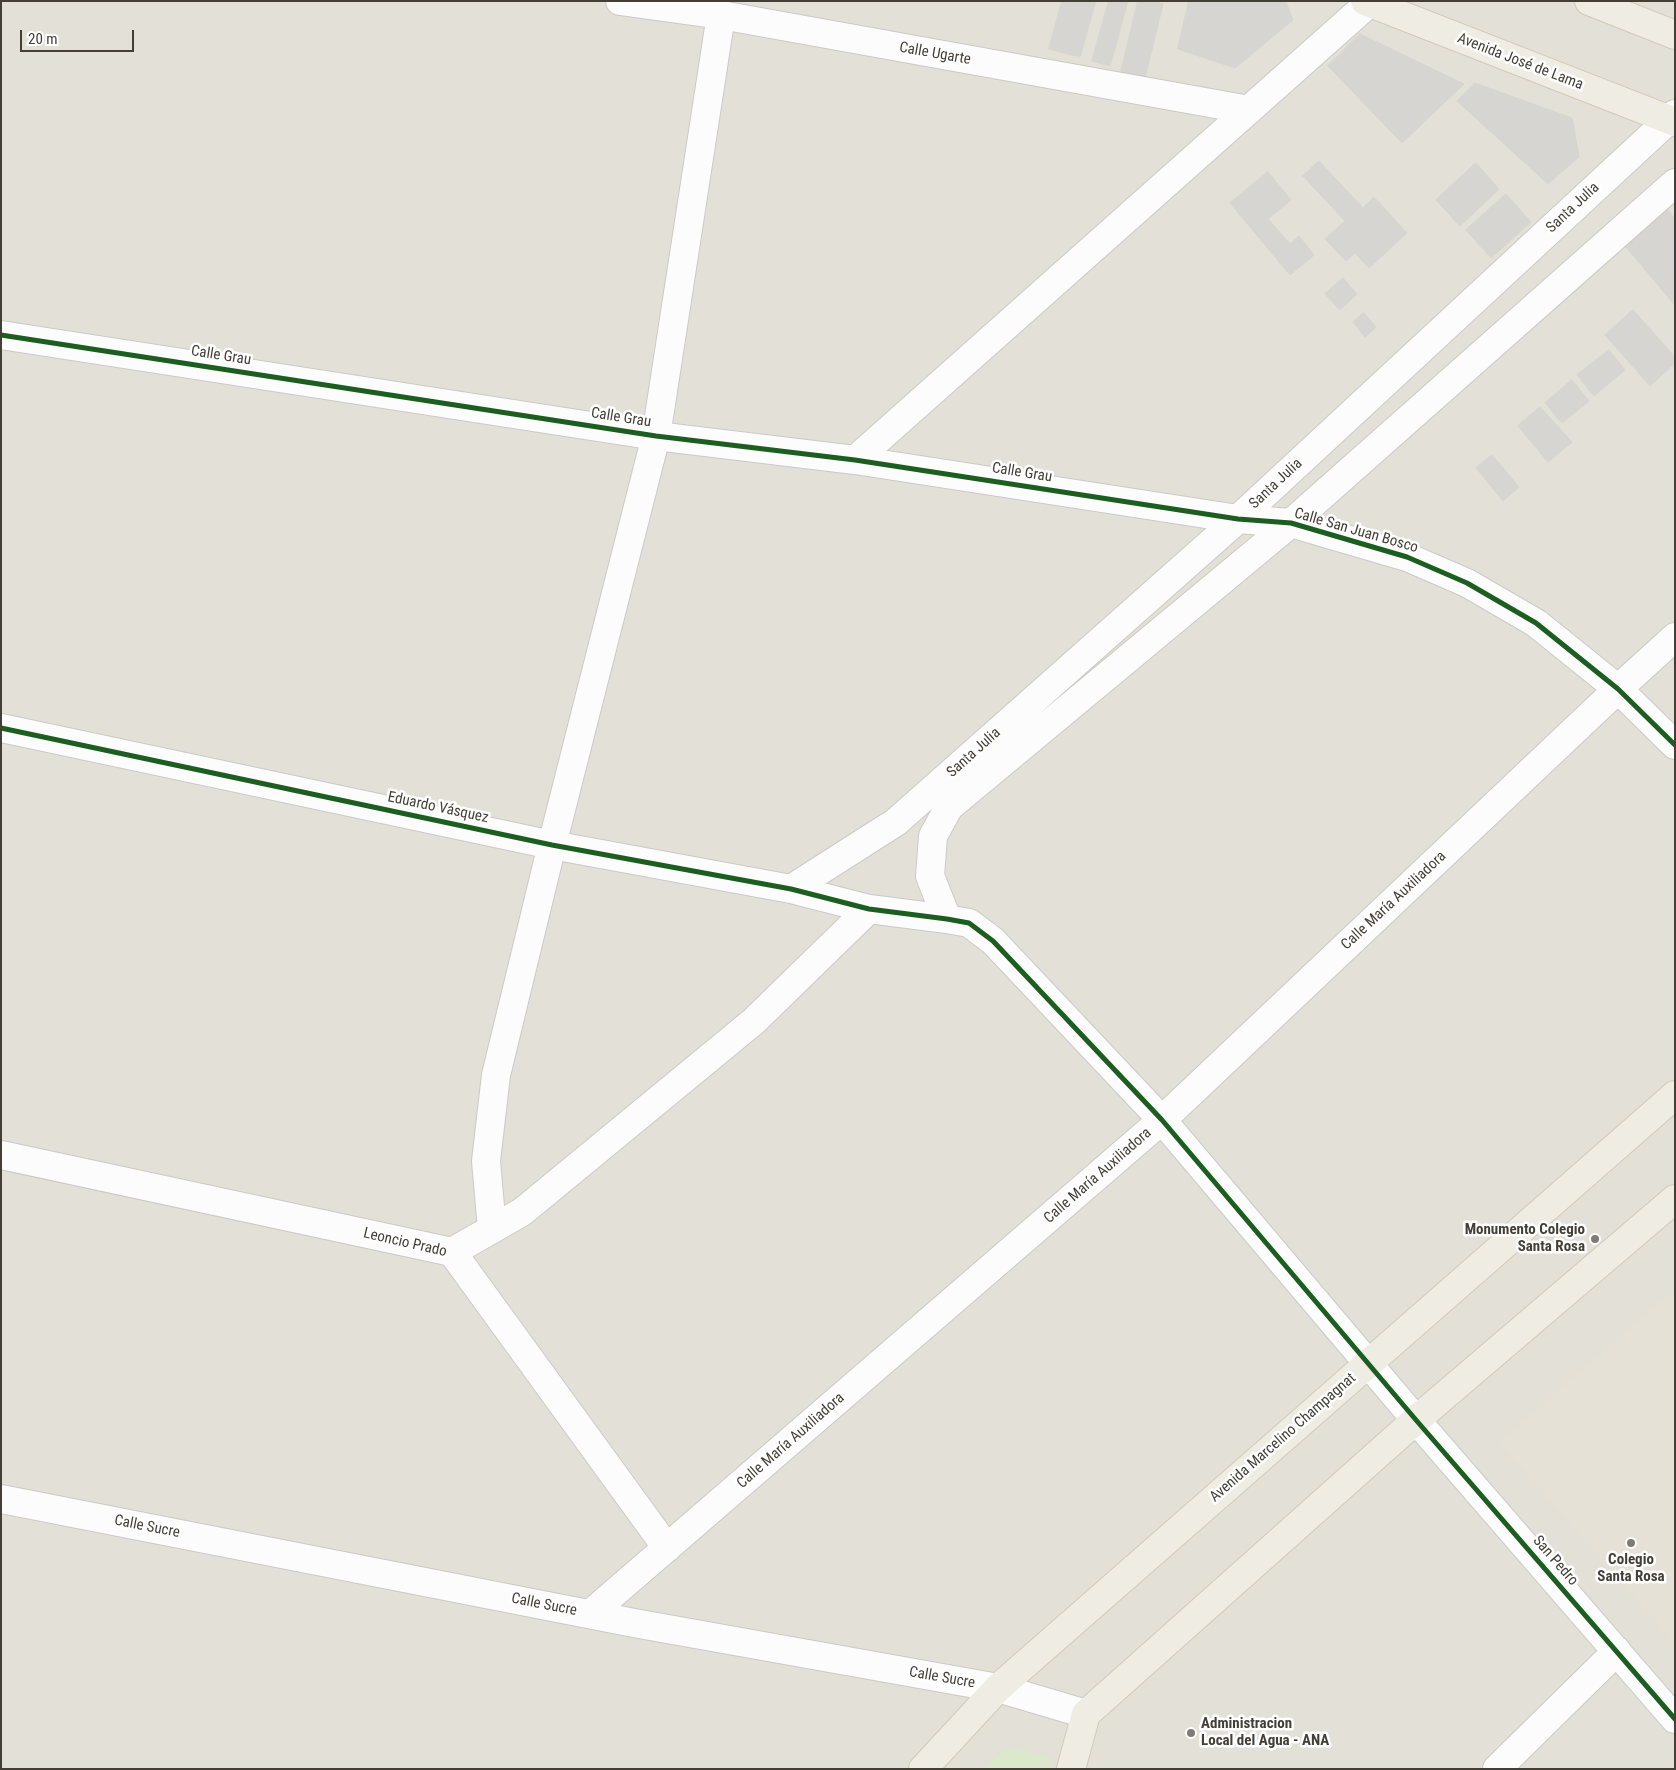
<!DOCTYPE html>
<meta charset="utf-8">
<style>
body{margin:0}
#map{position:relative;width:1676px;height:1770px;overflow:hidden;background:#efeeea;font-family:"Roboto Condensed",sans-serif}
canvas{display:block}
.frame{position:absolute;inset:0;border:2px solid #443f36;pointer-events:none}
.scale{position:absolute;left:20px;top:30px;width:114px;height:22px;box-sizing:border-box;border:2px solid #443f36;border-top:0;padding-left:6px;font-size:15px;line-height:18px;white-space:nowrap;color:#443f36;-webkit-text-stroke:4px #fff;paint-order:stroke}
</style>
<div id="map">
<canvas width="1676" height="1770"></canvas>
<div class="frame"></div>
<div class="scale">20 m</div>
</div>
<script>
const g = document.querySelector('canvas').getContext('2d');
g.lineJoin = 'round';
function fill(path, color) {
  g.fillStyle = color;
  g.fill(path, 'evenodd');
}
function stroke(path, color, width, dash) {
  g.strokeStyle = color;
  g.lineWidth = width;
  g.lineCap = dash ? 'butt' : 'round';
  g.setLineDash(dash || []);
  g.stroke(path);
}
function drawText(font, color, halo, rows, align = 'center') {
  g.font = font + ' "Roboto Condensed",sans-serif';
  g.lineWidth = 5;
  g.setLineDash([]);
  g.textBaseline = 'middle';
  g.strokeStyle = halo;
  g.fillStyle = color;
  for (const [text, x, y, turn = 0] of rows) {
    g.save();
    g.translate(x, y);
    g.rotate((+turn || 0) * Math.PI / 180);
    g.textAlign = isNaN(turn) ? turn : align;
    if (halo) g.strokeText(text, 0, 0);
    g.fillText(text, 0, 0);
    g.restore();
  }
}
const residential = new Path2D(`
 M1 1H1675V1769H1Z`);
const education = new Path2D(`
 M1675 1288V1644L1499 1442Z`);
const green = new Path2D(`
 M1008 1747 1052 1758V1769H982Z`);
const building = new Path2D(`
 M1062 1H1096L1080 57 1049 49Z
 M1109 1H1128L1110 66 1092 61Z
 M1138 1H1151L1163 4 1145 78 1121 72Z
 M1189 1H1284L1286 2 1293 20 1235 68 1178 49Z
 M1360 34 1464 84 1402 143 1328 66Z
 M1475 83 1572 118 1579 157 1548 184 1457 101Z
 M1319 161 1363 208 1374 197 1407 233 1369 268 1355 253 1346 261 1325 239 1345 221 1303 176Z
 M1476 163 1499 189 1460 226 1436 200Z
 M1268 172 1291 200 1268 219 1290 244 1299 236 1314 255 1290 275 1230 203Z
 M1506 194 1531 222 1491 258 1466 230Z
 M1664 205 1675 219 1674 304 1621 241Z
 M1343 278 1357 294 1340 310 1325 294Z
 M1633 310 1675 357V363L1650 386 1605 335Z
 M1364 313 1376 327 1365 337 1353 322Z
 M1609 350 1625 370 1594 396 1577 375Z
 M1572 380 1589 401 1562 423 1545 403Z
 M1540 407 1572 442 1548 462 1518 426Z
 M1492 455 1519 487 1503 501 1476 468Z`);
const minor = new Path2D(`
 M620 1 721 15 1249 110
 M1 335 656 436 855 460 1238 519 1291 523 1407 557 1467 583 1536 623 1618 689 1675 745
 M855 460 1369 3
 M1 728 552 845 791 889 869 909 947 919 969 923 993 941 1162 1120 1416 1420 1675 1719
 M791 889 896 822 1238 519 1675 114
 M947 919 930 876 933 836 949 807 1291 523 1675 183
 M1 1155 452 1252 667 1548
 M492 1229 486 1161 496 1075 552 845 656 436 721 15
 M452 1252 522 1212 754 1021 869 909
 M1 1499 634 1623 998 1688 1086 1714
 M590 1614 1162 1120 1618 689 1675 637
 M1497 1769 1617 1651`);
const major = new Path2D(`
 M1365 1 1675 122
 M1589 1 1675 35
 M923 1769 998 1688 1675 1095
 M1071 1769 1086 1714 1416 1420 1675 1199`);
const cycleway = new Path2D(`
 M1 335 656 436 855 460 1238 519 1291 523 1407 557 1467 583 1536 623 1618 689 1675 745
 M1 728 552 845 791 889 869 909 947 919 969 923 993 941 1162 1120 1416 1420 1675 1719`);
const markers = [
 [1595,1239,5,"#807c75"],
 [1631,1543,5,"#807c75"],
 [1191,1733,5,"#807c75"]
];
const streetNames = [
 ["Calle Ugarte",935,54,10],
 ["Avenida José de Lama",1520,62,21],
 ["Santa Julia",1573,208,-43],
 ["Calle Grau",221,356,9],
 ["Calle Grau",621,418,9],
 ["Calle Grau",1022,473,9],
 ["Santa Julia",1276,484,-43],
 ["Calle San Juan Bosco",1356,531,16],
 ["Santa Julia",974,753,-42],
 ["Eduardo Vásquez",438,808,12],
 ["Calle María Auxiliadora",1394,901,-43],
 ["Calle María Auxiliadora",1098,1176,-41],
 ["Leoncio Prado",405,1243,13],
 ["Avenida Marcelino Champagnat",1283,1438,-41],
 ["Calle María Auxiliadora",791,1441,-41],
 ["Calle Sucre",147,1527,11],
 ["San Pedro",1555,1561,49],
 ["Calle Sucre",544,1605,11],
 ["Calle Sucre",942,1678,10]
];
const poiNames = [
 ["Monumento Colegio",1585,1230],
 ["Santa Rosa",1585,1247],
 ["Colegio",1631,1560,"center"],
 ["Santa Rosa",1631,1577,"center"],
 ["Administracion",1201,1724,"left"],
 ["Local del Agua - ANA",1201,1741,"left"]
];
fill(residential, '#e3e0d7');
fill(education, '#e5e1d6');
fill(green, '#dce8cc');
fill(building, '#d7d5d1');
stroke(building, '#d7d5d0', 1);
stroke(minor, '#cbcac6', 30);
stroke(major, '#d0cab8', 30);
stroke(minor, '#fdfcfc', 28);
stroke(major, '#efece4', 28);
stroke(cycleway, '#1b5e20', 5);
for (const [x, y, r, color] of markers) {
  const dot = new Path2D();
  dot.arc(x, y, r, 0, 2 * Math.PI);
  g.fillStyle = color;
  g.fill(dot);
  stroke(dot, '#fff', 2);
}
drawText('15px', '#443f36', '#fff', streetNames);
drawText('bold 15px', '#443f36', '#fff', poiNames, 'right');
</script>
